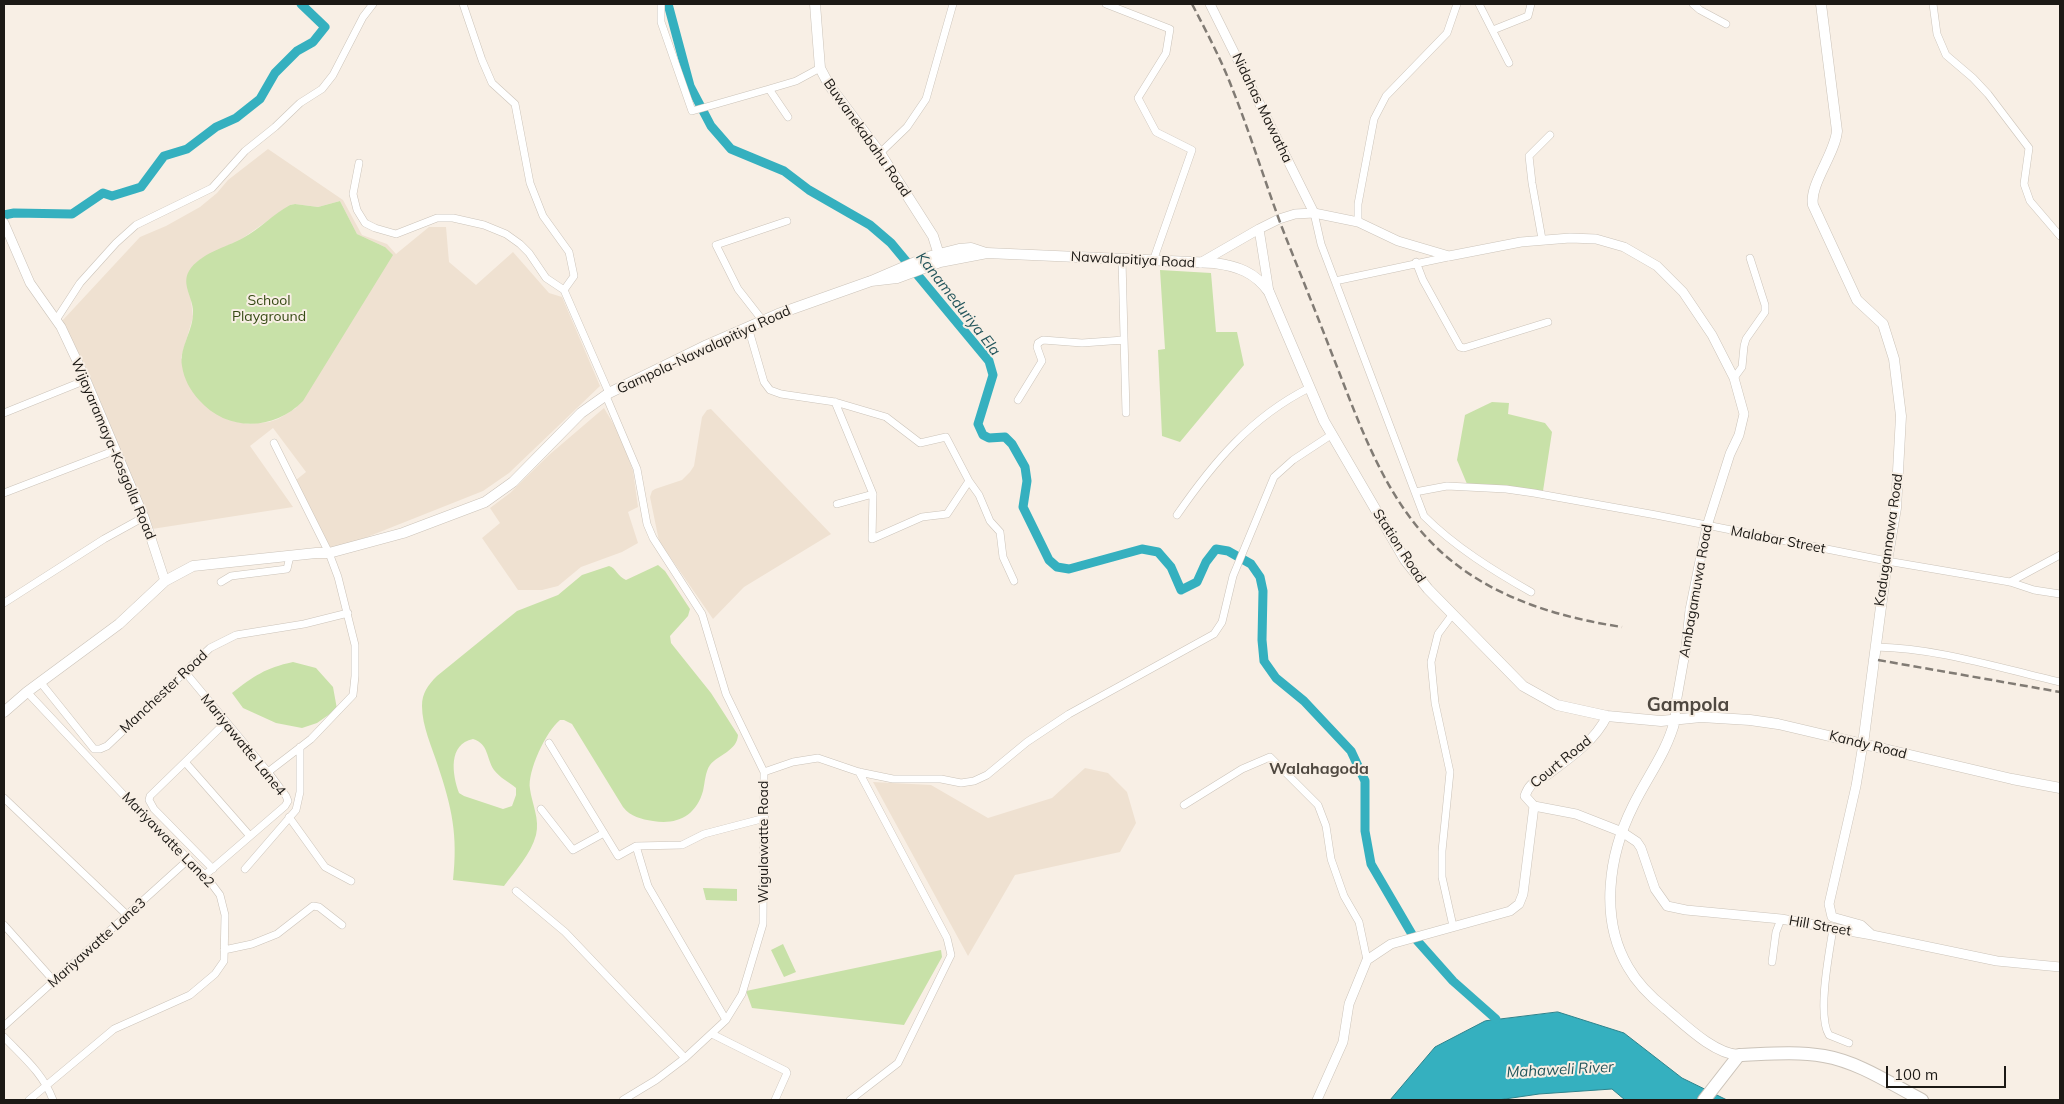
<!DOCTYPE html>
<style>
body{margin:0}
#map{position:relative;width:2064px;height:1104px;overflow:hidden;background:#f8efe5;font-family:Mulish,sans-serif}
canvas{display:block}
.frame{position:absolute;inset:0;border:5px solid #1c1915;pointer-events:none}
.scale{position:absolute;left:1886px;top:1066px;width:120px;height:22px;box-sizing:border-box;border:2px solid #1c1915;border-top:0;padding-left:6px;font-size:15px;line-height:18px;white-space:nowrap;color:#1c1915;-webkit-text-stroke:4px #f8efe5;paint-order:stroke}
</style>
<div id="map">
<canvas width="2064" height="1104"></canvas>
<div class="frame"></div>
<div class="scale">100 m</div>
</div>
<script>
const g = document.querySelector('canvas').getContext('2d');
g.lineJoin = 'round';
function fill(path, color) {
  g.fillStyle = color;
  g.fill(path, 'evenodd');
}
function stroke(path, color, width, dash) {
  g.strokeStyle = color;
  g.lineWidth = width;
  g.lineCap = dash ? 'butt' : 'round';
  g.setLineDash(dash || []);
  g.stroke(path);
}
function drawText(font, color, halo, rows, align = 'center') {
  g.font = font + ' Mulish,sans-serif';
  g.lineWidth = 4;
  g.setLineDash([]);
  g.textBaseline = 'middle';
  g.strokeStyle = halo;
  g.fillStyle = color;
  for (const [text, x, y, turn = 0] of rows) {
    g.save();
    g.translate(x, y);
    g.rotate((+turn || 0) * Math.PI / 180);
    g.textAlign = isNaN(turn) ? turn : align;
    if (halo) g.strokeText(text, 0, 0);
    g.fillText(text, 0, 0);
    g.restore();
  }
}
const built = new Path2D(`
 M268 149 343 200 362 235 387 244 396 254 429 227H446L449 262 476 285 513 252 549 293 562 297 600 386 509 473 483 491 352 543 330 548 291 484 306 472 273 428 250 446 293 507 152 529 88 372 62 321 140 237 166 226 200 207 217 193 228 180ZM340 201 357 234 385 247 296 408 278 419 269 422 248 424 228 420 181 358 193 317 191 300 195 264 201 259 243 238 290 205 295 204 318 207Z
 M604 408 620 435 633 471 638 507 628 512 638 543 622 552 581 567 558 586 542 590H518L482 538 500 523 490 508 510 493 549 455Z
 M711 409 831 534 744 587 713 619 659 541 650 497 652 491 655 489 682 480 690 472 694 466 702 417 707 410Z
 M1085 768 1108 773 1127 792 1136 823 1120 852 1015 875 968 956 873 782 931 785 988 818 1052 798Z`);
const green = new Path2D(`
 M340 201 357 234 385 247 393 255 303 401C274 431 227 432 199 400 190 390 184 379 182 366 179 347 194 330 193 311 193 298 181 284 189 271 200 253 225 248 243 238 260 229 273 214 290 205L295 204 318 207Z
 M1160 270 1211 273 1216 332H1237L1244 365 1180 442 1162 436 1158 350 1165 349Z
 M1492 402 1509 403 1508 414 1545 423 1552 432 1543 491 1467 484 1457 460 1465 415Z
 M658 565 665 571 690 609 688 616 670 636 671 643 711 693 738 735C737 751 719 754 710 765 705 772 705 783 703 791 696 816 677 825 653 821 641 819 631 817 623 807L572 724 564 720H560C546 731 527 772 530 789 532 804 540 819 536 835 531 854 515 871 504 886L453 880C458 835 452 808 438 766 432 747 422 726 422 706 422 693 428 685 437 676L517 611 558 595 582 575 609 566C616 568 618 577 626 580ZM473 739C489 744 486 758 494 770 500 778 509 782 516 788V795L512 806 503 809 464 796 459 793C452 774 448 744 473 739Z
 M293 662 316 668 333 687 337 709 317 723 302 728 276 723 243 708 232 693C254 676 265 668 293 662Z
 M703 888 737 889V901L706 900Z
 M783 944 796 972 784 977 771 950Z
 M941 950 942 957 904 1025 752 1008 746 991Z`);
const water = new Path2D(`
 M1558 1012 1624 1033 1682 1078 1727 1100H1625L1612 1089 1539 1094 1498 1100H1390L1435 1047 1485 1021Z`);
const canal = new Path2D(`
 M668 4 690 86 711 126 731 149 784 171 809 190 870 225 891 243 989 361 993 375 978 424 983 435 989 438 1005 437 1012 444 1025 467 1027 481 1023 507 1049 560 1057 567 1069 569 1142 549 1158 552 1171 567 1181 590 1197 582 1206 562 1216 549 1228 551 1251 564 1260 577 1263 591 1262 640 1264 661 1276 678 1304 701 1351 751 1365 781V831L1371 864 1413 936 1453 981 1496 1019
 M4 215 14 213 72 214 103 193 112 196 141 187 164 156 187 149 216 127 236 118 260 99 275 73 297 51 313 42 325 27 301 4`);
const street = new Path2D(`
 M463 4 482 60 492 83 515 104 530 183 543 216 569 252 574 276 564 290
 M661 4V22L692 111 769 89
 M1106 4 1170 29 1166 53 1138 98 1156 132 1192 150 1153 261
 M1479 4 1509 63
 M1693 4 1700 10 1726 24
 M1933 4 1937 34 1946 55 1973 78 1988 94 2029 148 2024 184 2030 201 2060 236
 M1493 30 1528 16 1531 4
 M788 117 769 89 796 81 820 68
 M880 153 907 127 926 99 953 4
 M359 163 353 194 357 210 365 223 375 228 396 234 437 218H453L484 225 506 234 520 244 529 253 546 278 564 290
 M1314 213 1321 244 1335 281 1448 257
 M1358 222V204L1374 119 1386 96 1447 33 1457 4
 M1542 239 1532 183 1529 156 1550 135
 M1122 260 1126 413
 M1416 262 1423 280 1460 347 1464 348 1548 322
 M1335 281 1424 516C1455 547 1494 571 1531 592
 M564 290 609 393
 M56 320 80 283 116 243 136 225 212 188 245 151 275 127 300 103 322 89 333 75 363 17 373 4
 M763 321 738 289 716 245 787 221
 M748 327 764 382 770 390 781 394 835 402 886 417 920 443 946 437 969 481 979 495 990 521 1000 532 1003 557 1014 581
 M1734 378 1742 367 1744 346 1746 339 1765 312V305L1750 258
 M606 396 637 469 647 524 653 538 702 614 726 694 764 772 763 924 742 994 726 1020 685 1058 656 1080 623 1100
 M1018 400 1042 361 1037 347 1038 343 1043 340 1082 343 1124 340
 M835 402 873 494
 M4 413 86 380
 M1415 492 1447 486 1506 489 1534 493 1656 515 1887 561 2010 582 2034 590 2060 594
 M4 493 116 450
 M837 504 873 494 872 539 922 517 947 514 969 481
 M1177 515C1213 463 1251 417 1309 388
 M221 582 231 576 287 569 290 556
 M2010 582 2060 555
 M4 603 104 539 144 517
 M1452 615 1438 634 1431 662 1435 703 1450 772 1442 851V877L1453 926
 M1875 647C1938 648 1999 668 2060 682
 M185 672 268 772 286 796 288 801 285 806 205 875
 M41 683 94 749H100L107 746 210 648 236 635 304 624 348 613
 M27 692 133 805 205 875 220 895 225 915 224 961 215 974 190 995 114 1029 29 1100
 M226 722 185 762 250 836
 M549 743 618 856 636 846 682 845 704 834 765 818
 M185 762 150 796 149 800 154 809 213 869
 M268 772 311 739 353 695 355 676V645L338 577 329 553 274 443
 M764 772 793 762 818 758 859 772 893 779H941L961 783 974 781 987 775 1027 742 1069 714 1214 634 1222 622 1233 576 1274 477 1293 460 1331 435
 M4 798 127 915
 M1184 805 1242 769 1270 757 1318 805 1326 826 1331 859 1344 896 1359 922 1367 960
 M541 809 573 850 604 833
 M289 817 325 867 351 881
 M636 846 648 886 726 1020
 M245 869 296 810 300 792V747
 M516 891 565 932 685 1058
 M4 925 54 981
 M1833 929C1829 953 1817 1016 1829 1035L1849 1043
 M224 950 252 944 277 934 313 906 319 907 342 925
 M1772 962 1776 932 1781 919
 M4 1026 189 859
 M712 1034 786 1071 787 1073 775 1100
 M4 1037C23 1057 43 1073 53 1100
 M850 1100 898 1063 951 955 947 938 859 772`);
const secondary = new Path2D(`
 M1210 4 1314 213
 M4 223 30 283 61 327 86 380 144 517 165 581
 M1259 229 1269 292
 M1200 263 1259 229 1279 219 1295 214 1314 213 1358 222 1398 241 1449 256 1521 242 1570 238 1596 239 1624 247 1657 266 1683 292 1712 335 1734 378 1744 414 1739 435 1730 454 1707 526 1690 610
 M1607 716C1595 741 1569 759 1547 775 1535 783 1530 782 1525 796L1534 806 1576 814 1622 832 1637 842 1641 848 1655 889 1667 906 1686 910 1781 919 1872 935 1997 961 2060 967
 M1675 720 1676 703 1686 647
 M1863 744 1856 786 1829 904 1832 917 1861 925 1872 935
 M1317 1100 1343 1042 1349 1004 1367 960 1391 944 1510 911 1519 904 1523 894 1534 806`);
const primary = new Path2D(`
 M815 4 820 68 829 85 880 153 933 236 940 258
 M1821 4 1837 131C1835 154 1809 185 1813 205L1857 300 1883 324 1894 359 1901 416 1896 508 1887 561 1863 744
 M871 281 897 278 940 262 987 253 1214 263C1237 266 1255 272 1269 292L1324 421 1405 560 1428 589 1523 686 1557 705 1607 716 1661 721 1701 717 1750 720 1778 724 2012 779 2060 788
 M4 712 27 692 119 624 165 581 193 566 316 553H329L403 533 485 502 513 482 581 413 609 393 707 345 778 314 871 281 927 257 959 249 971 248 986 253
 M1675 720C1667 752 1647 777 1633 806 1609 854 1599 918 1628 967 1637 983 1651 997 1666 1009 1685 1025 1714 1054 1739 1055`);
const highway = new Path2D(`
 M1704 1100 1739 1055C1767 1054 1796 1051 1824 1056 1859 1062 1891 1084 1922 1100`);
const rail = new Path2D(`
 M1192 4C1206 31 1221 59 1232 88 1250 133 1264 179 1281 225 1297 266 1314 307 1330 349 1356 414 1379 486 1427 538 1478 593 1550 616 1622 627
 M1878 660 2060 692`);
const secondaryBridge = new Path2D(`
 M1686 647 1690 610`);
const streetNames = [
 ["Nidahas Mawatha",1262,108,64],
 ["Buwanekabahu Road",867,138,55],
 ["Nawalapitiya Road",1133,260,3],
 ["Gampola-Nawalapitiya Road",704,350,-25],
 ["Wijayaramaya-Kosgolla Road",113,449,67],
 ["Malabar Street",1778,540,11],
 ["Kadugannawa Road",1889,540,-82],
 ["Station Road",1399,546,57],
 ["Ambagamuwa Road",1696,591,-80],
 ["Manchester Road",164,692,-43],
 ["Mariyawatte Lane4",243,745,51],
 ["Kandy Road",1868,745,14],
 ["Court Road",1561,762,-39],
 ["Mariyawatte Lane2",168,840,46],
 ["Wigulawatte Road",764,842,-90],
 ["Hill Street",1820,926,10],
 ["Mariyawatte Lane3",97,943,-42]
];
const parkNames = [
 ["School",269,301],
 ["Playground",269,317]
];
const waterNames = [
 ["Kanameduriya Ela",958,304,52],
 ["Mahaweli River",1560,1070,-3]
];
const quarterNames = [
 ["Walahagoda",1319,769]
];
const districtNames = [
 ["Gampola",1688,705]
];
fill(built, '#efe1d1');
fill(green, '#c8e1a8');
fill(water, '#35b0bf');
stroke(water, '#2e838c', 1);
stroke(canal, '#35b0bf', 9);
stroke(street, '#cbc3b9', 8);
stroke(secondary, '#cbc3b9', 10);
stroke(primary, '#cbc3b9', 11);
stroke(highway, '#cbc3b9', 14);
stroke(street, '#fff', 7);
stroke(secondary, '#fff', 9);
stroke(primary, '#fff', 10);
stroke(highway, '#fff', 12);
stroke(rail, '#817b74', 2.5, [8, 4]);
stroke(secondaryBridge, '#cbc3b9', 10, []);
stroke(secondaryBridge, '#fff', 9);
drawText('14px', '#1c1915', '#f8efe5', streetNames);
drawText('14px', '#364a14', '#f8efe5', parkNames);
drawText('italic 15px', '#24565c', '#f8efe5', waterNames);
drawText('bold 16px', '#4f4840', '#f8efe5', quarterNames);
drawText('bold 19px', '#4f4840', '#f8efe5', districtNames);
</script>
